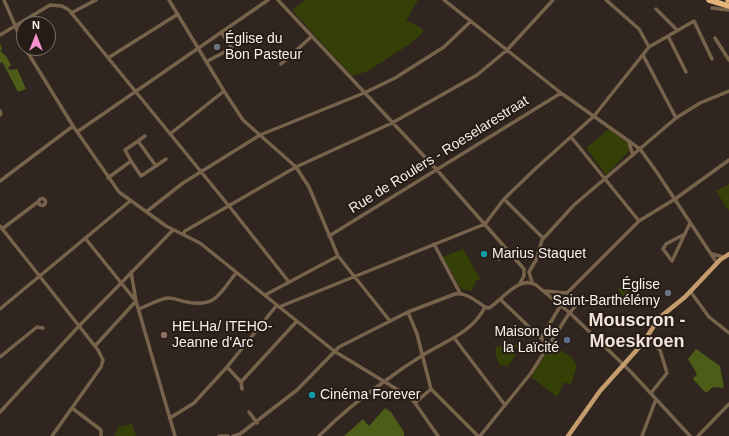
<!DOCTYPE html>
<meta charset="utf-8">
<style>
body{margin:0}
#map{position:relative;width:729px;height:436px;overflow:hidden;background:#30261f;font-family:Arial,sans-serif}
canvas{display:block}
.north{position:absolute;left:16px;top:16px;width:40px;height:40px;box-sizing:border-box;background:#261c16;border:1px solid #7a716c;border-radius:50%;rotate:0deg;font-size:11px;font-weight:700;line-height:16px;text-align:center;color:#f8f0ec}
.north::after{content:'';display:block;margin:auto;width:14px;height:18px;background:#f790ce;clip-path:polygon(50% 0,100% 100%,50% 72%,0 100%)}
</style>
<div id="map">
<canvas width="729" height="436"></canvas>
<div class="north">N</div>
</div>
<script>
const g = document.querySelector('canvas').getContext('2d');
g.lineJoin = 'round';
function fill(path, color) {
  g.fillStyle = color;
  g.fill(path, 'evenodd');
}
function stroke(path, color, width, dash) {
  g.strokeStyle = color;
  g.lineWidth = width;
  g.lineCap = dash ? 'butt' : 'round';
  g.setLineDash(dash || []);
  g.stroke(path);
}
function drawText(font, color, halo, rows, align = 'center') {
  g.font = font + ' Arial,sans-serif';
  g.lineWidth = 4;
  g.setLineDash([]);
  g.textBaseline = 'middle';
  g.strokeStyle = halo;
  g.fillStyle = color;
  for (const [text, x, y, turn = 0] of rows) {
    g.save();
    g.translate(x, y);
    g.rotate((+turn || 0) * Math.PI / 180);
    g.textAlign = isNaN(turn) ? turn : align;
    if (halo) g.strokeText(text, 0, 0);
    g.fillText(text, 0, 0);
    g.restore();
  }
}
const green = new Path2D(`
 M306 0H418L406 20 423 29V32L411 43 368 71 352 76 292 10Z
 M609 129 629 144 631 149 606 175 586 148Z
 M729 184V211L716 191Z
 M463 249 480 278 475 282 472 291 461 289 443 257Z
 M624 278H633L640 290 626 299 618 290 621 286 620 283Z
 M512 341 517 346 512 353 516 355 507 367 505 365 501 366 497 360 495 348Z
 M552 345 571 357 577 365 571 385 564 382 557 397 531 377Z
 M132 424 136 436H114L119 427Z`);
const forest = new Path2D(`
 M0 43 2 49 0 51 6 56 11 65 8 68 10 70 17 69C19 72 24 85 26 89L18 92 4 65 2 62 0 63Z
 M696 349 720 366 724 388 713 387 706 393 693 379 697 374 688 359Z
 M385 408 391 412 404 432V436H344L363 419 369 426Z`);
const minor = new Path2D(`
 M4 0 24 46
 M169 0 224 91 243 120 296 167 309 187 338 256 390 321
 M278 0 437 170 524 269
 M444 0 561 93 640 149 656 171 717 263
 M606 0 639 29 649 47
 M712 8 729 10
 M656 9 677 30
 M71 13 96 0
 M0 35 50 5 62 6 69 10 229 206 289 282
 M668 36 686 72
 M715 38 729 60
 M25 48 73 126 119 192 166 226 200 243 334 351 408 396 415 403 438 436
 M643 55 676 118
 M108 58 178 14
 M206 62 232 48 221 32
 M281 64 311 37
 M0 111 1 114 0 115
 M77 132 268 0
 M170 134 224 91
 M571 137 639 221
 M138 141 145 136
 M629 143 633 155
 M156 166 166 159
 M108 178 131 161 125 150 138 141 156 166 141 176 131 161
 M0 181 73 126
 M38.5 202a3.5 3.5 0 1 1 7 0a3.5 3.5 0 1 1-7 0Z
 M504 199 543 238
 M146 212 183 183 260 135 364 93 395 78 444 47 471 21
 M0 226 98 350 103 360 101 367 52 436
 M2 229 39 201
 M183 234 185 231 296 167 392 123 477 75 507 50 553 0
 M683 235 666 244 663 249 672 261 690 223
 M329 236 561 93
 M85 238 135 300
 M434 244 460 293
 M712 254 724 257
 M499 259 508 250
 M131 272 136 301 175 436
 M532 282 529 272 536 260 542 240 574 205 676 118 700 103 729 91
 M520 283 524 276V269
 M545 291 567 293 639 221 675 199 729 160
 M690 291 709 317 729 333
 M265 295 338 256
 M501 300 548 345
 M279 307 485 224 504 199 534 170 594 116 649 47 694 21 712 59
 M485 307 489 308C503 299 519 275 536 285L571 314 631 372 690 436
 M0 309 130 201
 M139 309C147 306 161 298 168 298 175 298 180 301 187 302 216 308 220 293 236 273
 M408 312 417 334 431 389 478 436
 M541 338 561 305
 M646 338 660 350 667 373 651 393
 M455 339 505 405
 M95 346 136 301
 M0 357 37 327 43 328
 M227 367 241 382 242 389
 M241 382 297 321
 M415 403 431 389
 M72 408 101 430V436
 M0 412 79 326 173 230
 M249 412 257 423
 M170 418 194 403 227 367 277 305
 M219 436H228
 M233 436 240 434 297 390 339 347 408 312 455 294C466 292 476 301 485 307
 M319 436C340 415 362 397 385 381 397 372 410 363 423 355 446 341 473 332 485 307
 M480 436 531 373 568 315 578 303
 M642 436 656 399
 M698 436 729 404`);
const major = new Path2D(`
 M568 436 600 391 643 343 659 318 685 297 720 260 729 254`);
const highway = new Path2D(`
 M709 0 729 6
 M728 0H729`);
const markers = [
 [217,47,4,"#6b7280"],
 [484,254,4,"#0f9aa8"],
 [668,293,4,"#6b7280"],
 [164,335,4,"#8d6e63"],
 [567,340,4,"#5c6f8a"],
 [312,395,4,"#0f9aa8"]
];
const poiNames = [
 ["Église du",225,39],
 ["Bon Pasteur",225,55],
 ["Marius Staquet",492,254],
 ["Église",660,285,"right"],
 ["Saint-Barthélémy",660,301,"right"],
 ["HELHa/ ITEHO-",172,327],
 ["Jeanne d'Arc",172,343],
 ["Maison de",559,332,"right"],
 ["la Laïcité",559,348,"right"],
 ["Cinéma Forever",320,395]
];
const streetNames = [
 ["Rue de Roulers - Roeselarestraat",439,155,-32]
];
const districtNames = [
 ["Mouscron -",637,321],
 ["Moeskroen",637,342]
];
fill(green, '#354006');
fill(forest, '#4d5c16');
stroke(minor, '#77634c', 3.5);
stroke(major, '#c59d6d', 4.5);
stroke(highway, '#e5b47a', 5.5);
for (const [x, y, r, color] of markers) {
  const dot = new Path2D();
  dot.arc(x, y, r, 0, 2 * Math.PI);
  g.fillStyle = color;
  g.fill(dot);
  stroke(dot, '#261c16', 1.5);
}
drawText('14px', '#f8f0ec', '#261c16', poiNames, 'left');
drawText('14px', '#f8f0ec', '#261c16', streetNames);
drawText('bold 18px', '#f0e1d9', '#261c16', districtNames);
</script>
